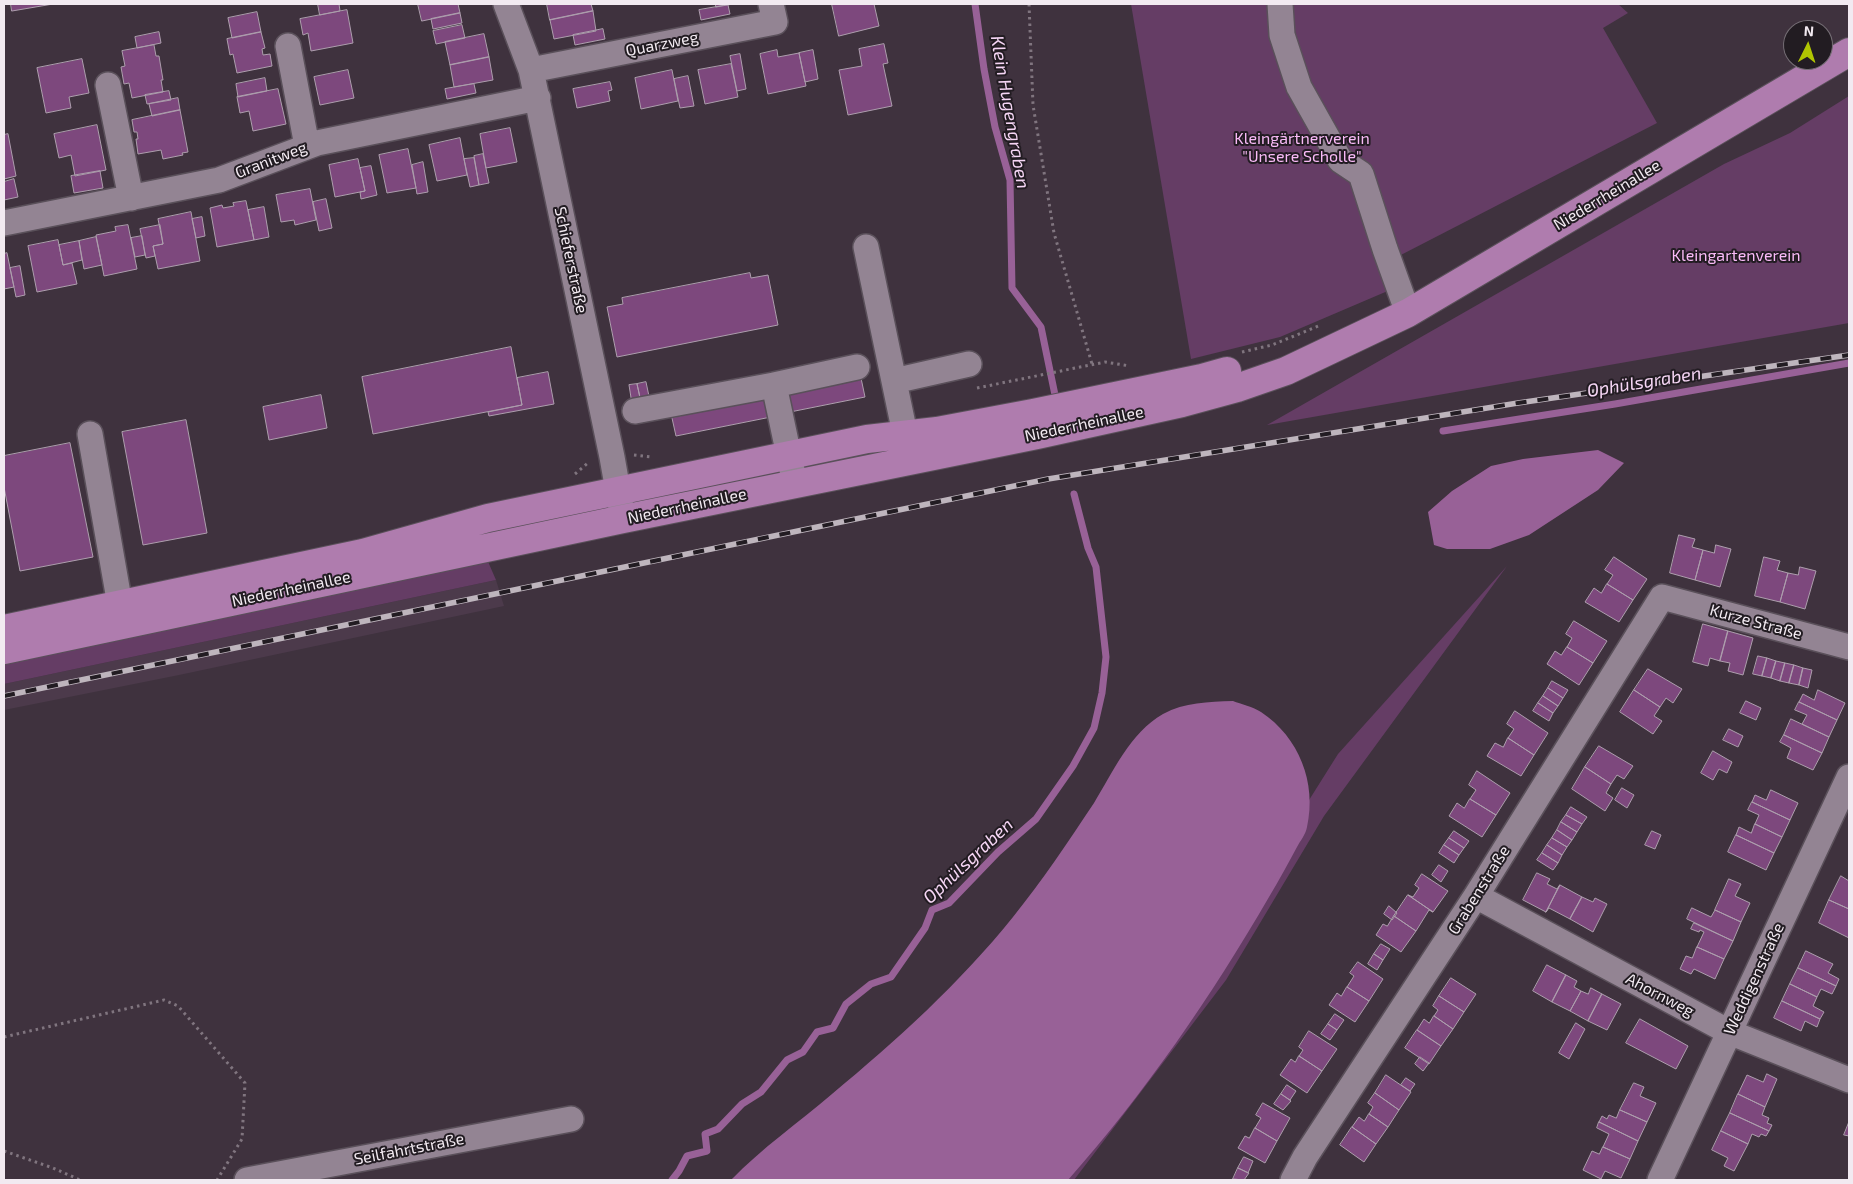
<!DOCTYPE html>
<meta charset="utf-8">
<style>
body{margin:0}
#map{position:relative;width:1853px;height:1184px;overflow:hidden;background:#3f323e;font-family:"Exo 2",sans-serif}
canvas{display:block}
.frame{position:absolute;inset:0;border:5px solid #f2eaf1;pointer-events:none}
.north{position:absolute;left:1783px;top:20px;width:50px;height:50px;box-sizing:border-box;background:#221c22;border:1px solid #756e75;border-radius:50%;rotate:4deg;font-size:14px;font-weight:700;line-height:20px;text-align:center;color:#f2eaf1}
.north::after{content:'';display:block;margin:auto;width:18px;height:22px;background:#b0c502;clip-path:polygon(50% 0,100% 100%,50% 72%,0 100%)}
</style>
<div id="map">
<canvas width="1853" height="1184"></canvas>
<div class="frame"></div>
<div class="north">N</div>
</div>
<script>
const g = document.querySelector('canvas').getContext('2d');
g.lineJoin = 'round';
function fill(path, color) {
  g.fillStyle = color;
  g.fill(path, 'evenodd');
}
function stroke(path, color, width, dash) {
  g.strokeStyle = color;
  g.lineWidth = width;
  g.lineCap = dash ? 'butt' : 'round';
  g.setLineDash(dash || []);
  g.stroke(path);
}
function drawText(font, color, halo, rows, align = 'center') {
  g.font = font + ' "Exo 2",sans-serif';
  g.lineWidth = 4;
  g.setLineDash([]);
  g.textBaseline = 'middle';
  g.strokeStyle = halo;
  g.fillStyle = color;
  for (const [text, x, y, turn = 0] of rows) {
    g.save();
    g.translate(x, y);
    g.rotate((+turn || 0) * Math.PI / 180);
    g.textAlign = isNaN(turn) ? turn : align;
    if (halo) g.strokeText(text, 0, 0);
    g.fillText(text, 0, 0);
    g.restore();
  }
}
const built = new Path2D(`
 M496 580 504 606 179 675 4 710V684Z`);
const green = new Path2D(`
 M1131 4H1618L1628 13 1603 28 1657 123 1395 258 1390 290 1280 337 1191 359Z
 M1849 96V323L1267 425 1724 164 1790 133Z
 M486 557 496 580 4 684V657Z
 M1507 566 1324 816 1226 980 1074 1180H1046L1199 975 1338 754Z`);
const water = new Path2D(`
 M1598 450 1624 463 1598 490 1529 535 1490 549H1447L1434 545 1428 512 1452 491 1491 466 1523 459Z
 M1233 701C1241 704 1253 707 1261 712 1299 737 1317 783 1307 827 1306 834 1300 841 1297 847 1288 864 1279 880 1269 897 1211 997 1145 1093 1068 1180H731C762 1148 798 1123 832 1094 897 1040 959 984 1013 917 1042 881 1068 842 1094 803 1113 772 1130 733 1163 714 1185 702 1208 702 1233 701Z`);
const stream = new Path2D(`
 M975 4 984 69 995 127 1010 180 1012 288 1041 327 1055 395
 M1443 431 1615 404 1849 363
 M672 1180 679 1171 687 1156 707 1151 705 1134 718 1129 742 1104 761 1092 787 1060 803 1052 817 1032 833 1028 846 1004 871 984 891 977 925 928 932 910 949 903 998 852 1036 819 1073 766 1094 728 1102 693 1106 657 1096 567 1088 548 1074 494`);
const building = new Path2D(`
 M11 4H53L12 11Z
 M318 4H339L340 11 320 15Z
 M418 4H458L460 13 422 21Z
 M547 4H591L593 11 550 20Z
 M716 4H733L716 7Z
 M832 4H874L879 26 839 36Z
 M728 5 730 14 701 20 699 10Z
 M347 10 353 43 311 51 308 33 303 35 300 19Z
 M593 11 596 31 554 39 550 20Z
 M257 12 261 32 232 38 228 18Z
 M460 13 462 23 433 29 431 19Z
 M462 25 465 38 436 44 433 31Z
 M603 29 605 39 575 45 573 35Z
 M159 32 161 43 137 48 135 37Z
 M261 32 265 48 262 49 263 55 270 54 272 66 237 73 233 54 230 55 227 39Z
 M484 34 489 57 450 65 445 42Z
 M884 44 888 63 883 64 892 106 848 115 839 70 862 66 859 49Z
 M154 45 156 56H159L163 80H161L163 92 132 98 129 83 124 84 121 67 125 66 122 51Z
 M777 50 778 57 799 53 806 86 768 94 760 54Z
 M813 50 818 79 805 82 799 53Z
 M740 54 746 89 737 91 730 56Z
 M489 57 493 80 454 87 450 65Z
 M82 59 89 93 69 97 71 108 46 113 37 68Z
 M731 64 738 97 705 104 698 70Z
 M348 70 354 98 320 105 314 77Z
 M672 70 678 101 641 109 635 78Z
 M688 76 694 106 680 108 674 79Z
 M265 78 267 91 238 97 236 84Z
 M610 82 612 90 608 91 610 101 577 108 573 89Z
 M474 84 476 93 447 99 445 89Z
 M278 89 286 124 253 131 249 111 240 113 237 97Z
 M169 91 171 100 147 104 145 95Z
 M178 98 180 110 152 116 149 104Z
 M180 110 188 152 182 153 183 155 163 159 161 150 138 154 136 139H138L137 132H134L132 120Z
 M97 125 106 170 75 176 71 155 59 158 54 134Z
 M510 128 517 162 486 168 480 134Z
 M8 134 16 176 4 179V135Z
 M460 138 467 175 437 181 429 145Z
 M408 149 416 188 387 193 379 155Z
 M483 154 489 183 479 185 474 156Z
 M474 158 479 185 470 187 464 159Z
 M358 159 365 191 335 197 329 165Z
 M423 162 428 192 417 194 412 165Z
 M371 166 377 195 361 199 360 192 365 191 360 168Z
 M100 171 103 188 74 193 71 176Z
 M14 179 18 197 4 200V182Z
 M310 189 316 220 295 225 294 220 281 222 276 195Z
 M326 199 332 228 319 231 313 202Z
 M246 201 254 240 217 247 210 208 222 205 223 208 234 206 233 203Z
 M264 207 269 237 254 240 248 210Z
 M191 212 200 261 158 269 153 246 163 244 158 219Z
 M202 217 205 236 196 238 192 219Z
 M128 225 137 269 104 276 96 235 116 231 115 227Z
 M160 225 163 244 153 246 155 256 146 258 140 229Z
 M142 236 145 255 135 257 131 238Z
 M96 237 102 265 84 269 79 241Z
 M58 240 63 265 72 263 77 284 37 292 28 246Z
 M79 241 82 260 63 265 59 245Z
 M7 253 14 287 4 289V254Z
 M20 266 25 295 16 297 10 268Z
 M750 273 751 278 768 275 778 325 617 357 607 307 623 304 622 298Z
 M511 347 522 405 373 434 362 377Z
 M548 372 554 404 489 416 488 412 522 405 517 378Z
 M861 378 865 397 790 412 786 394Z
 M646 382 650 401 641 402 637 384Z
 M637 384 641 402 632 404 629 385Z
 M321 395 327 428 269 440 263 407Z
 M767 398 771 417 676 436 672 418Z
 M186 420 207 533 143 545 122 432Z
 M70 443 93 557 20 571 4 487V456Z
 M1679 535 1695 539 1692 547 1703 550 1695 580 1670 573Z
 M1716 545 1731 549 1720 587 1695 580 1703 550 1714 553Z
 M1614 557 1647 579 1633 600 1607 584 1613 575 1605 570Z
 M1764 557 1780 561 1777 570 1788 573 1780 602 1755 596Z
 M1800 567 1816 571 1805 609 1780 602 1788 573 1798 575Z
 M1607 584 1633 600 1619 622 1585 602 1594 588 1601 593Z
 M1574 621 1607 641 1593 663 1567 647 1572 638 1566 634Z
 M1703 624 1728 631 1720 661 1710 658 1708 666 1693 662Z
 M1728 631 1753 638 1743 675 1728 671 1730 663 1720 661Z
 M1567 647 1593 663 1579 685 1547 664 1555 651 1561 655Z
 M1758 656 1767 658 1762 676 1753 674Z
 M1767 658 1776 661 1771 678 1762 676Z
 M1776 661 1785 663 1780 681 1771 678Z
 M1785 663 1794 665 1789 683 1780 681Z
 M1794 665 1803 668 1799 685 1789 683Z
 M1803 668 1812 670 1808 688 1799 685Z
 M1648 669 1682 689 1673 703 1666 698 1660 707 1634 690Z
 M1552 681 1568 690 1563 698 1548 688Z
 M1548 688 1563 698 1558 706 1543 696Z
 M1634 690 1660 707 1654 716 1662 721 1653 734 1620 712Z
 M1818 690 1845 703 1837 720 1799 702 1803 694 1814 700Z
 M1543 696 1558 706 1553 713 1538 703Z
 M1746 701 1761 708 1756 720 1740 713Z
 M1799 702 1837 720 1829 737 1802 724 1807 715 1795 710Z
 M1538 703 1553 713 1549 721 1533 711Z
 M1515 711 1548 733 1534 755 1508 738 1514 729 1507 724Z
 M1791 719 1829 737 1822 753 1784 735Z
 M1729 729 1743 736 1738 747 1723 740Z
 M1784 735 1822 753 1813 770 1787 758 1791 748 1780 742Z
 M1508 738 1534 755 1521 776 1487 756 1495 743 1503 747Z
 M1599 746 1633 766 1624 779 1617 775 1611 784 1585 767Z
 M1713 751 1732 762 1727 773 1719 769 1713 780 1701 773Z
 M1585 767 1611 784 1606 793 1613 798 1605 811 1572 789Z
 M1477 771 1510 793 1496 815 1470 799 1476 790 1469 785Z
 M1622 788 1634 795 1627 808 1615 800Z
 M1771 790 1798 803 1790 820 1752 802 1755 795 1766 800Z
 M1470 799 1496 815 1482 837 1449 816 1457 803 1464 808Z
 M1752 802 1790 820 1782 837 1755 824 1759 815 1748 810Z
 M1571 807 1587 817 1582 824 1566 815Z
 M1566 815 1582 824 1577 832 1561 822Z
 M1561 822 1577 832 1572 840 1557 830Z
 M1755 824 1782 837 1774 853 1736 835 1739 827 1751 833Z
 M1557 830 1572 840 1567 847 1552 838Z
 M1454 831 1469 841 1464 848 1449 838Z
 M1652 831 1661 835 1655 849 1645 845Z
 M1736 835 1774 853 1766 870 1728 852Z
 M1449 838 1464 848 1459 855 1444 845Z
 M1552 838 1567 847 1562 855 1547 845Z
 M1444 845 1459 855 1454 863 1439 853Z
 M1547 845 1562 855 1558 863 1542 853Z
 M1542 853 1558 863 1553 870 1537 860Z
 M1439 865 1448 871 1441 882 1432 875Z
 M1537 873 1550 879 1547 884 1557 889 1560 885 1546 912 1523 900Z
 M1422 874 1448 891 1433 912 1408 895 1413 897 1419 888 1415 885Z
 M1841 876 1849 881V909L1829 900Z
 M1729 879 1741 884 1735 896 1750 903 1741 922 1715 910Z
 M1560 885 1582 897 1570 919 1549 908 1546 912Z
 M1408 895 1433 912 1429 910 1416 931 1394 916Z
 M1582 897 1593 902 1595 898 1607 904 1593 932 1570 919Z
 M1829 900 1849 909V938L1819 923Z
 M1389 906 1397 913 1392 920 1384 914Z
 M1692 908 1711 917 1715 910 1741 922 1733 941 1687 919Z
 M1394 916 1416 931 1401 952 1376 935 1383 924 1387 926Z
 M1694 923 1733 941 1724 959 1697 947 1704 932 1700 930 1699 932 1691 929Z
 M1381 944 1390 949 1383 960 1374 954Z
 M1697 947 1724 959 1715 979 1694 969 1691 974 1680 969 1686 956 1692 958Z
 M1806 951 1833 964 1828 973 1839 979 1836 986 1798 968Z
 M1374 954 1383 960 1377 970 1368 964Z
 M1358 962 1383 979 1369 1001 1347 987 1354 976 1350 973Z
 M1547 965 1566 975 1552 1002 1533 991Z
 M1798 968 1836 986 1832 994 1821 989 1817 997 1790 984Z
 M1566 975 1577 981 1574 987 1581 991 1570 1011 1552 1002Z
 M1451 978 1476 994 1464 1012 1439 996Z
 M1790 984 1817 997 1813 1006 1824 1012 1820 1019 1782 1001Z
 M1347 987 1369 1001 1355 1022 1329 1005 1337 993 1341 996Z
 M1591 988 1602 994 1588 1021 1570 1011 1581 991 1588 994Z
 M1602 994 1621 1004 1607 1030 1588 1021Z
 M1439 996 1464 1012 1453 1029 1434 1016 1438 1010 1433 1006Z
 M1782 1001 1820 1019 1817 1027 1805 1021 1801 1031 1774 1018Z
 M1335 1014 1344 1020 1337 1030 1328 1024Z
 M1434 1016 1453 1029 1441 1046 1417 1030 1424 1019 1429 1023Z
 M1640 1019 1688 1046 1676 1069 1626 1043Z
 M1576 1023 1585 1029 1569 1059 1559 1053Z
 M1328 1024 1337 1030 1330 1040 1321 1034Z
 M1417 1030 1441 1046 1429 1064 1405 1048Z
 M1309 1031 1337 1049 1322 1071 1299 1056 1303 1050 1299 1047Z
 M1299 1056 1322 1071 1307 1093 1280 1075 1291 1059 1295 1062Z
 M1420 1057 1429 1063 1423 1071 1415 1064Z
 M1767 1074 1777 1079 1765 1107 1738 1094 1747 1075 1763 1082Z
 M1386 1075 1411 1092 1399 1110 1375 1093Z
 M1406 1078 1415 1084 1410 1091 1401 1085Z
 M1634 1083 1644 1087 1640 1096 1656 1103 1647 1122 1620 1110Z
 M1287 1085 1296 1091 1290 1100 1281 1094Z
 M1375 1093 1399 1110 1388 1127 1369 1114 1373 1107 1368 1103Z
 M1281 1094 1291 1101 1283 1110 1274 1104Z
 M1738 1094 1765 1107 1762 1115 1769 1118 1767 1123 1772 1125 1769 1131 1730 1113Z
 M1263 1103 1290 1118 1277 1141 1255 1128 1261 1118 1256 1115Z
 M1620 1110 1647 1122 1638 1141 1599 1122 1602 1116 1607 1119 1609 1115 1616 1118Z
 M1730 1113 1769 1131 1766 1136 1761 1134 1759 1137 1752 1134 1748 1144 1721 1131Z
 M1369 1114 1388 1127 1376 1144 1352 1127 1359 1117 1364 1121Z
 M1599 1122 1638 1141 1630 1159 1603 1147 1609 1134 1597 1128Z
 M1849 1122V1136L1844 1135Z
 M1352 1127 1376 1144 1364 1162 1340 1145Z
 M1255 1128 1277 1141 1265 1163 1238 1148 1245 1136 1249 1138Z
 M1721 1131 1748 1144 1734 1171 1724 1166 1728 1158 1712 1150Z
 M1603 1147 1630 1159 1621 1178 1605 1171 1601 1179 1583 1170 1592 1151 1599 1154Z
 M1244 1157 1253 1161 1248 1173 1238 1168Z
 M1238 1168 1249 1173 1244 1180 1233 1179Z`);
const path = new Path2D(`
 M1029 4 1033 105 1054 233 1092 364
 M1242 352 1272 345 1321 325
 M977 388 1105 362 1130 366
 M634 455 651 457
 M575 474 589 462
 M4 1037 164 1000 178 1006 245 1083 242 1139 217 1180
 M4 1151 53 1168 80 1180`);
const minor = new Path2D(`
 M506 4 531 70 612 457 623 519
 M1280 4 1282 35 1299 87 1340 160 1361 174 1385 249 1408 313
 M288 46 307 146
 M531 70 775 22 771 4
 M108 85 131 198
 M4 223 219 180 317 143 538 98
 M866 247 909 453
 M894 381 969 364
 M635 411 774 385
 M90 434 120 605
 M795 484 774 385 857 367
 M1476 896 1729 1032 1849 1080
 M247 1180 571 1119
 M1293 1180 1305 1157 1476 896 1662 597 1849 647
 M1660 1180 1849 777`);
const major = new Path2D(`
 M4 629 363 553 488 518 867 439 937 431 1033 413 1202 378 1227 371
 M4 650 623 519 1037 435 1182 403 1237 388 1286 371 1408 313 1849 52`);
const rail = new Path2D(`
 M4 696 1048 479 1518 403 1849 355`);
const streetNames = [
 ["Quarzweg",662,44,-11],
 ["Granitweg",271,160,-21],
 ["Niederrheinallee",1607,195,-31],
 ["Schieferstraße",571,260,78],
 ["Niederrheinallee",1084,424,-12],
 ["Niederrheinallee",687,506,-12],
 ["Niederrheinallee",291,589,-12],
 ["Kurze Straße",1756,622,15],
 ["Grabenstraße",1479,890,-58],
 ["Weddigenstraße",1754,979,-65],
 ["Ahornweg",1660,995,28],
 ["Seilfahrtstraße",409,1149,-11]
];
const parkNames = [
 ["Kleingärtnerverein",1302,139],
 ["\"Unsere Scholle\"",1302,157],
 ["Kleingartenverein",1736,256]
];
const waterNames = [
 ["Klein Hugengraben",1010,112,80],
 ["Ophülsgraben",1644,382,-9],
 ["Ophülsgraben",968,861,-43]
];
fill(built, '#4c3a4b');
fill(green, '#653d65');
fill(water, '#986197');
stroke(stream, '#986197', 7);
fill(building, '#7d487d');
stroke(building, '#ad9ead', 1);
stroke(minor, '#5a505a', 28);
stroke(major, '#5a505a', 30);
stroke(path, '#80757f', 3, [2.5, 4]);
stroke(minor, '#938493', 25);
stroke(major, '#af7cae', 28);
stroke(rail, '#beb5bd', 5.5);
stroke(rail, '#221c22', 4, [11]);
drawText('16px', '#f2eaf1', '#221c22', streetNames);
drawText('16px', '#fabbf8', '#221c22', parkNames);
drawText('italic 18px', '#f6d6f5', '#221c22', waterNames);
</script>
